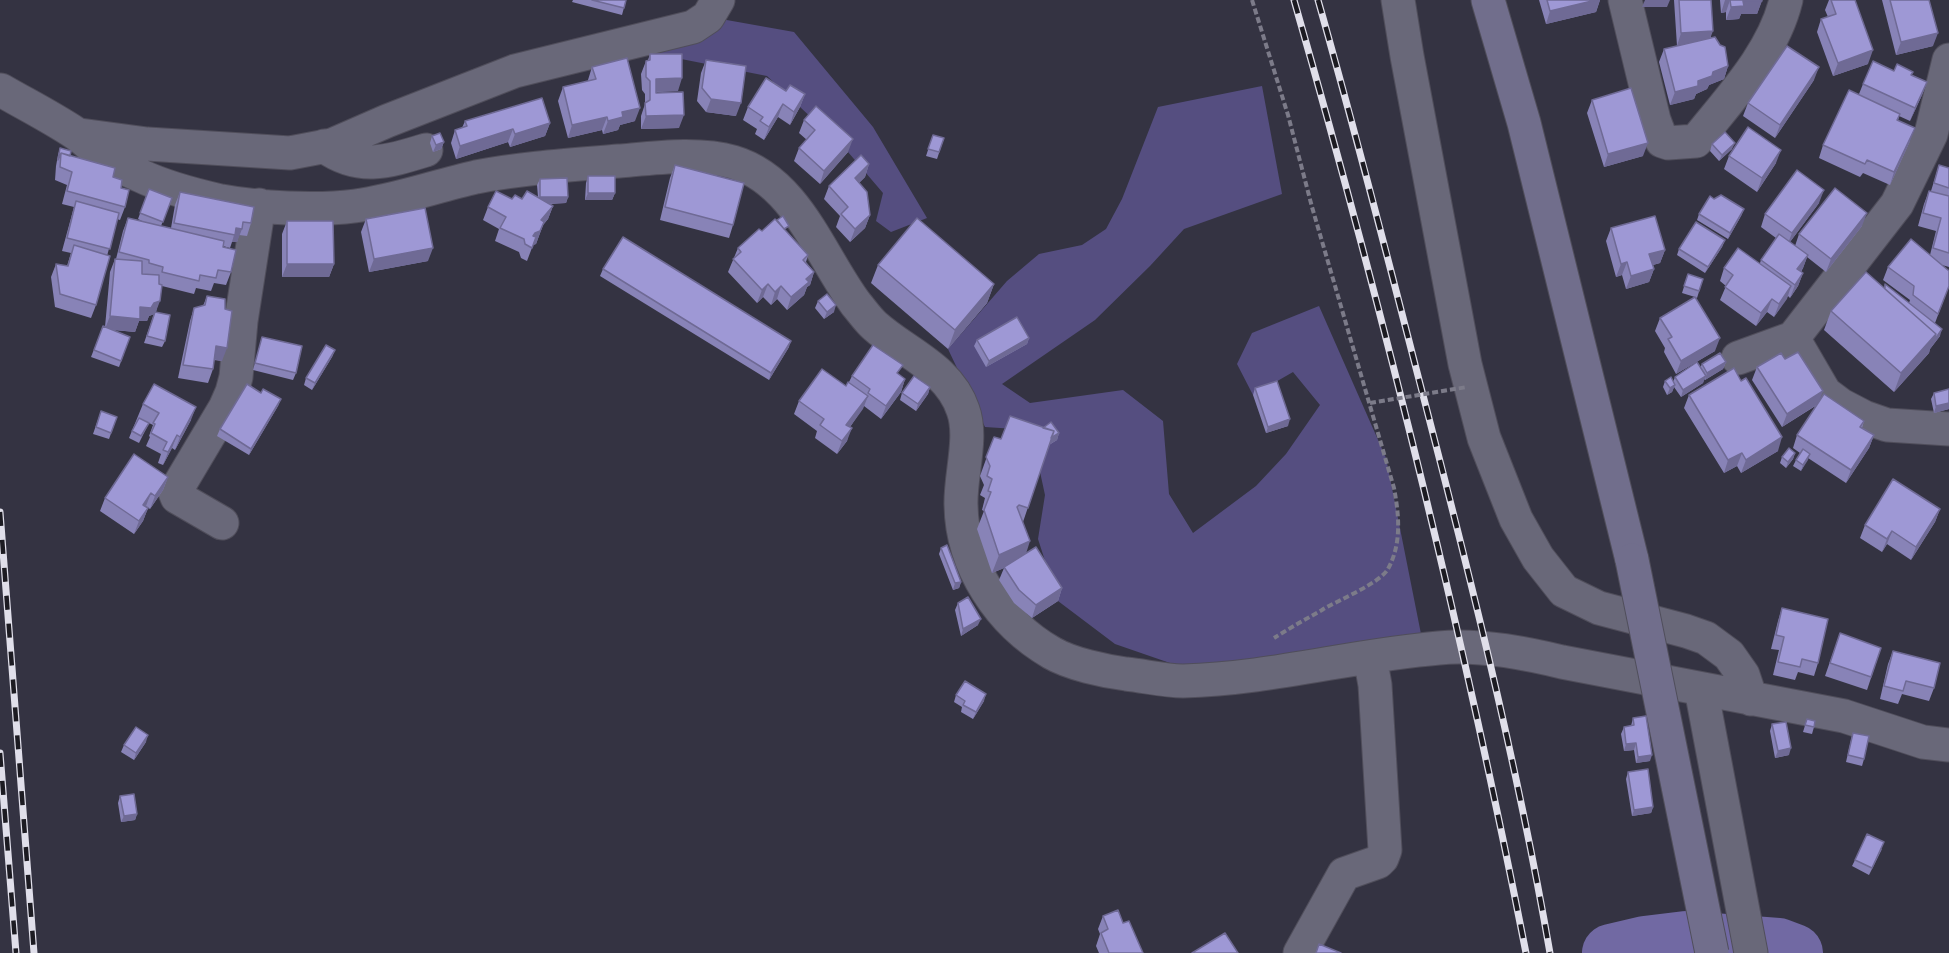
<!DOCTYPE html>
<style>
body{margin:0}
canvas{display:block;background:#343342}
</style>
<canvas width="1949" height="953"></canvas>
<script>
const g = document.querySelector('canvas').getContext('2d');
g.lineJoin = 'round';
function fill(path, color) {
  g.fillStyle = color;
  g.fill(path, 'evenodd');
}
function stroke(path, color, width, dash) {
  g.strokeStyle = color;
  g.lineWidth = width;
  g.lineCap = dash ? 'butt' : 'round';
  g.setLineDash(dash || []);
  g.stroke(path);
}
const green = new Path2D(`
 M721 19 794 32 873 127 927 218 891 232 876 221 883 193 848 152 767 76 646 52Z
 M1262 86 1282 194 1184 229 1150 266 1095 320 1002 384 1030 403 1123 390 1163 421 1169 494 1193 533 1256 486 1286 454 1320 405 1293 372 1253 395 1237 364 1252 333 1319 306 1386 458 1421 634 1196 672 1115 644 1058 601 1038 539 1045 495 1031 430 985 427 948 349 1007 281 1039 254 1082 245 1106 229 1122 199 1158 107Z`);
const river = new Path2D(`
 M1611 953 1645 945 1686 940 1778 947 1794 953`);
const path = new Path2D(`
 M1252 0 1288 115 1312 207 1394 488C1399 515 1402 543 1388 569 1379 584 1338 600 1322 610 1306 619 1290 628 1274 638`);
const street = new Path2D(`
 M1398 0 1407 56 1465 364 1484 438 1516 519 1538 558 1564 591 1599 608 1686 631 1706 638 1729 655 1743 675 1751 699
 M1625 0 1654 120 1662 141 1668 143 1696 141C1730 98 1773 54 1786 0
 M1 90C25 104 51 117 75 133 86 140 94 150 105 157 115 164 127 170 139 175 164 187 194 195 221 201 259 208 316 211 355 206 395 201 436 186 476 177 523 168 571 165 619 161 654 158 699 152 733 162 797 181 820 256 856 304 862 311 868 320 875 326 905 353 949 368 963 410 973 437 960 476 961 505 962 567 1000 623 1052 653 1071 664 1104 671 1126 674 1145 676 1164 681 1183 681 1270 679 1353 655 1439 648 1478 644 1525 653 1562 662L1844 716 1923 742 1949 745
 M80 135 147 144 290 153 332 145 387 121 515 71 693 27 708 17 718 0
 M324 146C359 171 387 162 426 150
 M1793 338 1825 393 1841 405 1864 417 1887 425 1949 429
 M1738 358 1793 338 1897 204 1931 134 1949 60
 M222 523 177 497 175 492 225 408 232 392 236 377 241 321 259 205
 M1701 689 1751 953
 M1300 953 1344 874 1378 862 1382 858 1385 850 1375 685 1370 657`);
const secondary = new Path2D(`
 M1488 0 1524 123 1632 560`);
const rail = new Path2D(`
 M1294 0C1384 314 1463 632 1526 953
 M1318 0C1353 123 1385 247 1417 372 1467 564 1516 757 1550 953
 M0 512 34 953
 M0 753 16 953`);
const pathBridge = new Path2D(`
 M1370 403 1467 387`);
const secondaryBridge = new Path2D(`
 M1632 560 1712 953`);
const wall = new Path2D(`
 M573 0H626L622 15 572 2Z
 M1539 0H1600L1596 12 1546 24Z
 M1674 0H1711V38L1728 66 1724 79 1709 85 1707 89 1696 94 1694 99 1670 105 1659 62 1664 49 1677 46Z
 M1720 0H1762L1757 14H1741L1739 19 1726 20V12L1721 13Z
 M1829 0H1831L1868 64 1833 76 1817 32 1821 19 1828 17 1825 10Z
 M1882 0H1929L1933 46 1896 55Z
 M650 54 678 91 656 92 679 128 641 129V116L645 104V94L642 90 641 74 646 61 648 60Z
 M706 60 736 116 706 112 697 101 701 73Z
 M592 67 635 121 620 125 618 130 603 134 602 130 568 138 558 101 563 87 588 81V80Z
 M1894 71 1912 75 1927 82 1922 95 1910 121 1899 116 1898 121 1910 141 1890 185 1863 173 1860 177 1819 158 1823 145 1859 94 1863 84Z
 M1814 80 1775 138 1743 116 1748 103Z
 M786 91 805 94 800 107 790 125 778 117 764 140 755 134 757 129 743 120 748 107Z
 M1592 100 1643 156 1604 167 1587 113Z
 M804 120 848 152 820 184 794 161 799 148 807 140 799 133Z
 M465 121 550 123 545 136 510 147 508 142 456 159 451 143 455 130 462 128Z
 M933 135 944 138 937 159 926 156Z
 M432 136 444 142 441 149 433 152 430 143Z
 M1712 144 1732 149 1719 161 1710 151Z
 M60 148 70 156 113 177 121 188 125 207 120 220 117 219 107 256 96 305 91 318 55 307 51 277 56 264 67 266 71 253 62 251 74 207 62 204 67 185 55 180 56 166 58 155Z
 M1729 156 1776 163 1757 192 1724 169Z
 M869 164 865 177 859 183 870 215 865 228 850 242 836 227 840 216 824 199 829 186Z
 M675 165 733 225 729 238 660 220 670 178Z
 M1939 165 1949 168V267L1942 265 1949 286 1935 323 1940 336 1930 349 1929 353 1894 392 1824 330 1831 311 1884 288 1885 284 1909 303 1910 300 1883 280 1888 267 1930 255 1936 231 1918 226 1924 204 1929 191H1931Z
 M588 176 615 193 612 200H585L586 183Z
 M540 179 568 197 566 203 549 204 553 206 548 219 543 225 536 244 533 245 527 261 521 258 519 252 495 241 499 229 483 220 488 207 512 199H522L538 197 537 185Z
 M149 189 172 198 161 226 171 228 175 205 180 192 251 223 247 236 239 235 237 242H232L230 248 223 246 231 272 226 285 214 283 211 291 196 288 194 294 162 286 156 312 165 341 162 347 144 343 154 314 149 316 147 321H139L135 332 114 330 130 337 119 367 91 357 103 326 105 327 110 272 115 259H116L123 231 128 218 142 221 138 219Z
 M1714 199 1744 209 1741 216 1728 239 1697 220 1699 214Z
 M1819 203 1790 242 1795 246 1799 234 1862 226 1826 272 1807 257 1803 268 1801 272 1803 273 1798 286 1790 298 1788 296 1774 317 1767 312 1756 326 1720 300 1726 286 1720 281 1724 268 1760 263 1761 260 1776 238 1761 227 1765 214Z
 M366 219 428 261 369 272 361 232Z
 M287 221 334 264 329 277H282V234Z
 M1611 228 1665 250 1660 263 1653 265 1654 269 1649 282 1626 289 1622 275 1616 277 1606 241Z
 M762 231 787 232 808 255 806 262 814 272 810 285 807 287 804 295 787 310 777 299 771 305 763 297 757 303 728 272 738 248Z
 M1725 240 1722 247 1705 273 1677 255 1679 249Z
 M878 265 994 284 987 303 948 349 871 283Z
 M603 269 789 347 769 380 600 276Z
 M1688 274 1703 279 1697 298 1695 297 1715 351 1676 374 1664 352 1665 348 1655 331 1660 318 1695 297 1682 293Z
 M207 296 222 361 214 360 213 369 208 383 178 378 190 321 194 308 203 306Z
 M818 301 834 312 824 319 815 308Z
 M262 337 296 373 293 380 253 370Z
 M1029 338 1027 344 986 367 974 346 977 340Z
 M335 350 332 357 312 390 304 385 306 378Z
 M1726 362 1723 369 1705 380 1704 379 1703 383 1681 397 1674 387 1672 392 1667 395 1663 387 1665 381 1673 382 1675 377 1700 368 1702 364Z
 M1757 367 1819 402 1864 421 1862 428 1874 435 1869 448 1846 483 1808 458 1801 471 1793 466 1796 460 1800 453 1793 448 1797 435 1817 405 1782 427 1752 380Z
 M899 375 905 379 901 392 881 419 864 406 850 427 847 441 837 454 815 438 817 431 794 414 799 401 846 386 849 382 852 376Z
 M930 387 928 394 916 411 900 400 902 393Z
 M1255 388 1288 426 1266 433 1253 395Z
 M1949 389V409L1934 413 1931 399 1934 393Z
 M261 393 281 399 278 406 249 455 217 436 220 429Z
 M1689 395 1778 451 1741 473 1737 466 1724 473 1684 408Z
 M143 404 191 420 175 450 172 448 163 465 158 463 161 454 146 446 150 437 149 436 153 425 149 423 139 443 129 438Z
 M101 411 117 417 109 439 93 434Z
 M1059 433 1057 440 1049 445 1023 522 1026 553 1062 588 1058 601 1032 618 1014 603 999 580 1004 568 992 573 977 529 984 511 982 510 985 498 980 495 984 485 980 476 994 437 1001 439Z
 M1795 453 1793 459 1786 468 1780 463 1782 457Z
 M168 477 163 490 150 509 146 506 148 508 143 521 134 534 100 511 105 498Z
 M1940 509 1935 522 1911 560 1887 544 1882 552 1860 538 1865 525Z
 M941 548 961 582 959 588 953 590 939 554Z
 M958 603 978 625 961 636 955 610Z
 M1782 608 1818 663 1814 676 1798 672 1795 680 1773 675 1779 650 1771 649 1778 621Z
 M1840 633 1881 648 1867 690 1825 676Z
 M1893 651 1934 688 1929 701 1902 694 1898 704 1880 699 1888 664Z
 M956 695 984 701 973 719 961 712 962 707 954 702Z
 M1633 718 1650 761 1636 763 1634 750 1624 751 1621 734 1624 727 1631 726Z
 M1807 719 1814 727 1812 734 1803 732Z
 M1772 724 1789 755 1775 758 1770 731Z
 M1853 733 1864 759 1862 766 1846 762 1851 740Z
 M146 742 134 760 121 752 124 745Z
 M1628 772 1653 807 1651 813 1632 816 1626 779Z
 M120 796 137 814 135 820 121 822 118 803Z
 M1882 849 1869 875 1852 866 1855 860Z
 M1103 916 1123 923 1143 953H1099L1096 946 1100 934 1098 929Z`);
const shadedWall = new Path2D(`
 M1596 0H1600L1596 12 1546 24 1550 11Z
 M1645 0H1670L1667 7H1642Z
 M1725 0H1730L1726 12 1721 13Z
 M1743 1H1762L1757 14H1741L1739 19 1726 20 1731 7Z
 M1713 31 1708 44 1677 46 1681 33Z
 M1938 33 1933 46 1896 55 1901 42Z
 M1873 50 1868 64 1833 76 1838 63Z
 M1728 66 1724 79 1709 85 1707 89 1696 94 1694 99 1670 105 1675 92 1713 72Z
 M1819 67 1814 80 1775 138 1780 125Z
 M682 78 678 91 651 92 656 79Z
 M1927 82 1922 95 1910 121 1915 108Z
 M805 94 800 107 790 125 794 112Z
 M711 99 741 103 736 116 706 112Z
 M783 104 778 117 764 140 769 127Z
 M640 108 635 121 620 125 618 130 603 134 608 121 622 112Z
 M684 115 679 128 641 129 646 116Z
 M607 117 602 130 568 138 572 125Z
 M550 123 545 136 510 147 515 134Z
 M1915 128 1910 141 1890 185 1894 172Z
 M513 129 508 142 456 159 460 146Z
 M853 139 848 152 820 184 824 171Z
 M444 142 441 149 433 152 436 145Z
 M1648 143 1643 156 1604 167 1608 154Z
 M1735 143 1732 149 1719 161 1722 155Z
 M1781 150 1776 163 1757 192 1762 178Z
 M869 164 865 177 850 191 855 178Z
 M1824 190 1819 203 1787 246 1792 233Z
 M588 193H615L612 200H585Z
 M540 197H568L566 203 538 204Z
 M553 206 548 219 543 225 536 244 530 246 529 249 533 236 541 220Z
 M1744 209 1741 216 1728 239 1730 233Z
 M1867 213 1862 226 1826 272 1831 259Z
 M870 215 865 228 850 242 855 229Z
 M236 228 242 229 237 242H232Z
 M1725 240 1722 247 1705 273 1708 267Z
 M433 248 428 261 369 272 374 259Z
 M1665 250 1660 263 1645 267 1649 254Z
 M1808 255 1803 268 1793 282 1797 269Z
 M1627 262 1622 275 1616 277 1621 264Z
 M287 264H334L329 277H282Z
 M1654 269 1649 282 1626 289 1631 276Z
 M814 272 810 285 807 287 804 295 787 310 791 297 806 279Z
 M1803 273 1798 286 1790 298 1795 285Z
 M768 284 763 297 757 303 762 290Z
 M994 284 987 303 948 349 955 330Z
 M781 286 777 299 771 305 775 292Z
 M1791 286 1787 299 1774 317 1779 304Z
 M1772 299 1767 312 1756 326 1761 313Z
 M160 301 155 314 149 316 147 321H139L135 332 105 329 110 316Z
 M836 305 834 312 824 319 827 312Z
 M1942 329 1940 336 1930 349 1929 353 1894 392 1901 373 1936 334Z
 M1029 338 1027 344 986 367 989 361Z
 M1720 338 1715 351 1676 374 1681 361Z
 M791 341 789 347 769 380 771 373Z
 M216 346 227 348 222 361 212 359Z
 M335 350 332 357 312 390 315 383Z
 M1726 362 1723 369 1705 380 1707 373Z
 M1706 376 1703 383 1681 397 1683 390Z
 M905 379 901 392 881 419 886 406Z
 M1675 385 1672 392 1667 395 1670 388Z
 M930 387 928 394 916 411 918 404Z
 M1823 391 1818 404 1782 427 1787 414Z
 M868 396 863 409 842 438 846 425Z
 M281 399 278 406 249 455 251 449Z
 M1949 403V409L1934 413 1936 406Z
 M196 407 191 420 175 450 180 437Z
 M1290 419 1288 426 1266 433 1268 427Z
 M852 428 847 441 837 454 842 441Z
 M1059 433 1057 440 1047 446 1049 440Z
 M177 435 172 448 163 465 168 452Z
 M1874 435 1869 448 1846 483 1851 470Z
 M1782 437 1778 451 1741 473 1746 460Z
 M1742 453 1737 466 1724 473 1728 460Z
 M1795 453 1793 459 1786 468 1788 462Z
 M1810 454 1808 460 1801 471 1803 465Z
 M168 477 163 490 150 509 155 496Z
 M151 493 146 506 143 505Z
 M148 508 143 521 134 534 139 521Z
 M1940 509 1935 522 1911 560 1916 547Z
 M1892 531 1887 544 1882 552 1887 539Z
 M1030 541 1024 560 992 573 999 555Z
 M961 582 959 588 953 590 955 583Z
 M1062 588 1058 601 1032 618 1036 605Z
 M981 619 978 625 961 636 963 629Z
 M986 694 984 701 973 719 976 712Z
 M148 735 146 742 134 760 136 753Z
 M1636 743 1634 750 1624 751 1626 744Z
 M1791 748 1789 755 1775 758 1778 751Z
 M1652 755 1650 761 1636 763 1638 757Z
 M1653 807 1651 813 1632 816 1634 810Z
 M137 814 135 820 121 822 124 816Z`);
const building = new Path2D(`
 M592 0H626L624 8Z
 M1547 0H1596L1550 11Z
 M1679 0H1711L1713 31 1681 33Z
 M1730 0H1762V1H1743L1744 6 1731 7Z
 M1831 0H1855L1873 50 1838 63 1821 19 1836 14Z
 M1890 0H1929L1938 33 1901 42Z
 M1715 37 1720 45 1725 47 1728 66 1713 72 1712 76 1698 81V86L1675 92 1664 49Z
 M1787 46 1819 67 1780 125 1748 103Z
 M650 54H682V78L656 79V93L683 92 684 115 646 116 645 103 650 100V81L646 77V61L650 60Z
 M627 58 640 108 622 112 623 117 608 121 607 117 572 125 563 87 596 79 592 67Z
 M706 60 746 66 741 103 711 99 702 88Z
 M1873 61 1894 71 1897 64 1913 72 1911 75 1927 82 1915 108 1863 84Z
 M766 78 786 91 790 85 805 94 794 112 783 104 769 127 760 121 763 117 748 107Z
 M1631 88 1648 143 1608 154 1592 100Z
 M1849 90 1900 114 1897 120 1915 128 1894 172 1867 160 1865 164 1823 145Z
 M542 98 550 123 515 134 513 129 460 146 455 130 467 126 465 121Z
 M816 106 853 139 824 171 799 148 815 130 804 120Z
 M1748 127 1781 150 1762 178 1729 156Z
 M1725 132 1735 143 1722 155 1712 144Z
 M440 133 444 142 436 145 432 136Z
 M933 135 944 138 939 152 928 149Z
 M60 148 71 151 70 156 61 153 58 160Z
 M61 153 115 168 113 177 122 180 121 188 129 190 125 207 67 191 72 172 60 167Z
 M861 155 869 164 855 178 867 192 870 215 855 229 841 214 848 207 829 186Z
 M675 165 744 183 733 225 665 207Z
 M1939 165 1949 168V188L1934 183Z
 M1797 170 1824 190 1792 233 1765 214Z
 M588 176H615V193H588Z
 M567 178 568 197H540V179Z
 M1835 188 1867 213 1831 259 1799 234Z
 M149 189 172 198 163 222 140 213Z
 M496 191 512 199 515 195 522 199 527 191 553 206 541 220 544 222 540 231 535 233 533 236 536 237 532 248 525 244 524 239 500 228 506 217 488 207Z
 M1929 191 1949 196V253L1933 248 1941 218 1923 213Z
 M180 192 254 207 251 223 243 222 242 229 236 228 235 235 174 223Z
 M1721 195 1744 209 1730 233 1699 214 1710 196 1714 199Z
 M76 201 119 213 110 249 67 238Z
 M425 208 433 248 374 259 366 219Z
 M783 216 789 226 784 229 777 220Z
 M1655 216 1665 250 1649 254 1654 269 1631 276 1627 262 1621 264 1611 228Z
 M128 218 224 241 223 247 236 250 231 272 218 270 216 278 200 275 199 281 162 272 163 267 149 263V260L119 252Z
 M917 218 994 284 955 330 878 265Z
 M775 219 808 255 803 260 814 272 806 279 809 282 791 297 781 286 775 292 768 284 762 290 733 259 741 252 738 248 759 229 762 231Z
 M287 221H333L334 264H287Z
 M1696 222 1725 240 1708 267 1679 249Z
 M1779 234 1808 255 1797 269 1803 273 1795 285 1761 260Z
 M623 237 791 341 771 373 603 269Z
 M1911 239 1949 271V286L1938 314 1913 295 1914 286 1888 267Z
 M74 245 110 256 96 305 60 294 56 264 68 266Z
 M1738 248 1791 286 1779 304 1772 299 1761 313 1725 287 1733 275 1724 268Z
 M115 259 142 261V274L159 275V284L162 285 160 301 154 303 151 308 140 307V319L110 316Z
 M1866 272 1936 334 1901 373 1831 311Z
 M1688 274 1703 279 1699 291 1684 286Z
 M1885 284 1942 329 1933 342 1936 334 1885 289Z
 M827 294 836 305 827 312 818 301Z
 M207 296 225 299V309L232 311 227 348 216 346 213 369 183 365 194 308 205 305Z
 M1695 297 1720 338 1681 361 1668 339 1672 337 1660 318Z
 M155 312 170 315 165 341 147 336Z
 M1017 317 1029 338 989 361 977 340Z
 M103 326 130 337 121 361 94 350Z
 M262 337 302 346 296 373 255 363Z
 M326 345 335 350 315 383 306 378Z
 M873 345 903 365 897 373 905 379 886 406 868 393 870 389 852 376Z
 M1798 352 1823 391 1787 414 1757 367 1781 353 1785 359Z
 M1720 353 1726 362 1707 373 1702 364Z
 M1697 362 1706 376 1683 390 1675 377Z
 M1734 368 1741 381 1746 378 1782 437 1746 460 1742 453 1728 460 1689 395Z
 M822 369 846 386 848 382 868 396 846 425 852 428 842 441 820 425 824 419 799 401Z
 M914 376 930 387 918 404 902 393Z
 M1671 377 1675 385 1670 388 1665 381Z
 M1277 381 1290 419 1268 427 1255 388Z
 M154 384 196 407 180 437 177 435 168 452 163 450 167 442 151 433 155 424 153 423 159 413 143 404Z
 M247 384 261 393 263 389 281 399 251 449 220 429Z
 M1949 389V403L1936 406 1934 393Z
 M1824 394 1864 421 1860 427 1874 435 1851 470 1797 435Z
 M101 411 117 417 111 433 96 427Z
 M1010 416 1054 431 1028 508 1019 505 1017 507 1030 541 999 555 984 510 991 492 988 491 992 479 987 476 990 466 986 457 994 437 1001 439Z
 M139 418 149 423 141 436 132 431Z
 M1051 422 1059 433 1051 438 1054 431 1043 428Z
 M1789 448 1795 453 1788 462 1782 457Z
 M1803 449 1810 454 1803 465 1796 460Z
 M134 454 168 477 155 496 151 493 143 505 148 508 139 521 105 498Z
 M1893 479 1940 509 1916 547 1892 531 1887 539 1865 525Z
 M947 545 961 582 955 583 941 548Z
 M1036 547 1062 588 1036 605 1019 590 1004 567Z
 M968 597 981 619 963 629 958 603Z
 M1782 608 1828 619 1818 663 1802 659 1800 667 1778 662 1784 637 1776 635Z
 M1840 633 1881 648 1871 677 1830 663Z
 M1893 651 1940 663 1934 688 1906 681 1903 691 1884 686Z
 M965 681 986 694 976 712 963 705 965 701 956 695Z
 M1646 716 1652 755 1638 757 1636 743 1626 744 1624 727 1634 725 1633 718Z
 M1807 719 1815 721 1814 727 1805 725Z
 M1786 722 1791 748 1778 751 1772 724Z
 M136 727 148 735 136 753 124 745Z
 M1853 733 1869 736 1864 759 1848 755Z
 M1648 769 1653 807 1634 810 1628 772Z
 M134 794 137 814 124 816 120 796Z
 M1867 834 1884 842 1872 868 1855 860Z
 M1118 910 1123 923 1129 921 1143 953H1109L1101 933 1108 929 1103 916Z
 M1225 933 1238 953H1192Z
 M1319 944 1341 953H1316Z`);
fill(green, '#554e80');
stroke(river, '#7169a3', 58);
stroke(street, '#504e5b', 35);
stroke(secondary, '#504e5b', 35);
stroke(path, '#7c7b89', 4, [6, 3]);
stroke(street, '#696879', 33);
stroke(secondary, '#716e8c', 33);
stroke(rail, '#e0dfea', 7);
stroke(rail, '#1c1b22', 4.5, [14]);
stroke(secondaryBridge, '#504e5b', 35, []);
stroke(pathBridge, '#7c7b89', 4, [6, 3]);
stroke(secondaryBridge, '#716e8c', 33);
fill(wall, '#8883b7');
fill(shadedWall, '#6f6a95');
fill(building, '#9e98d5');
stroke(building, '#6f6a95', 1.5);
</script>
